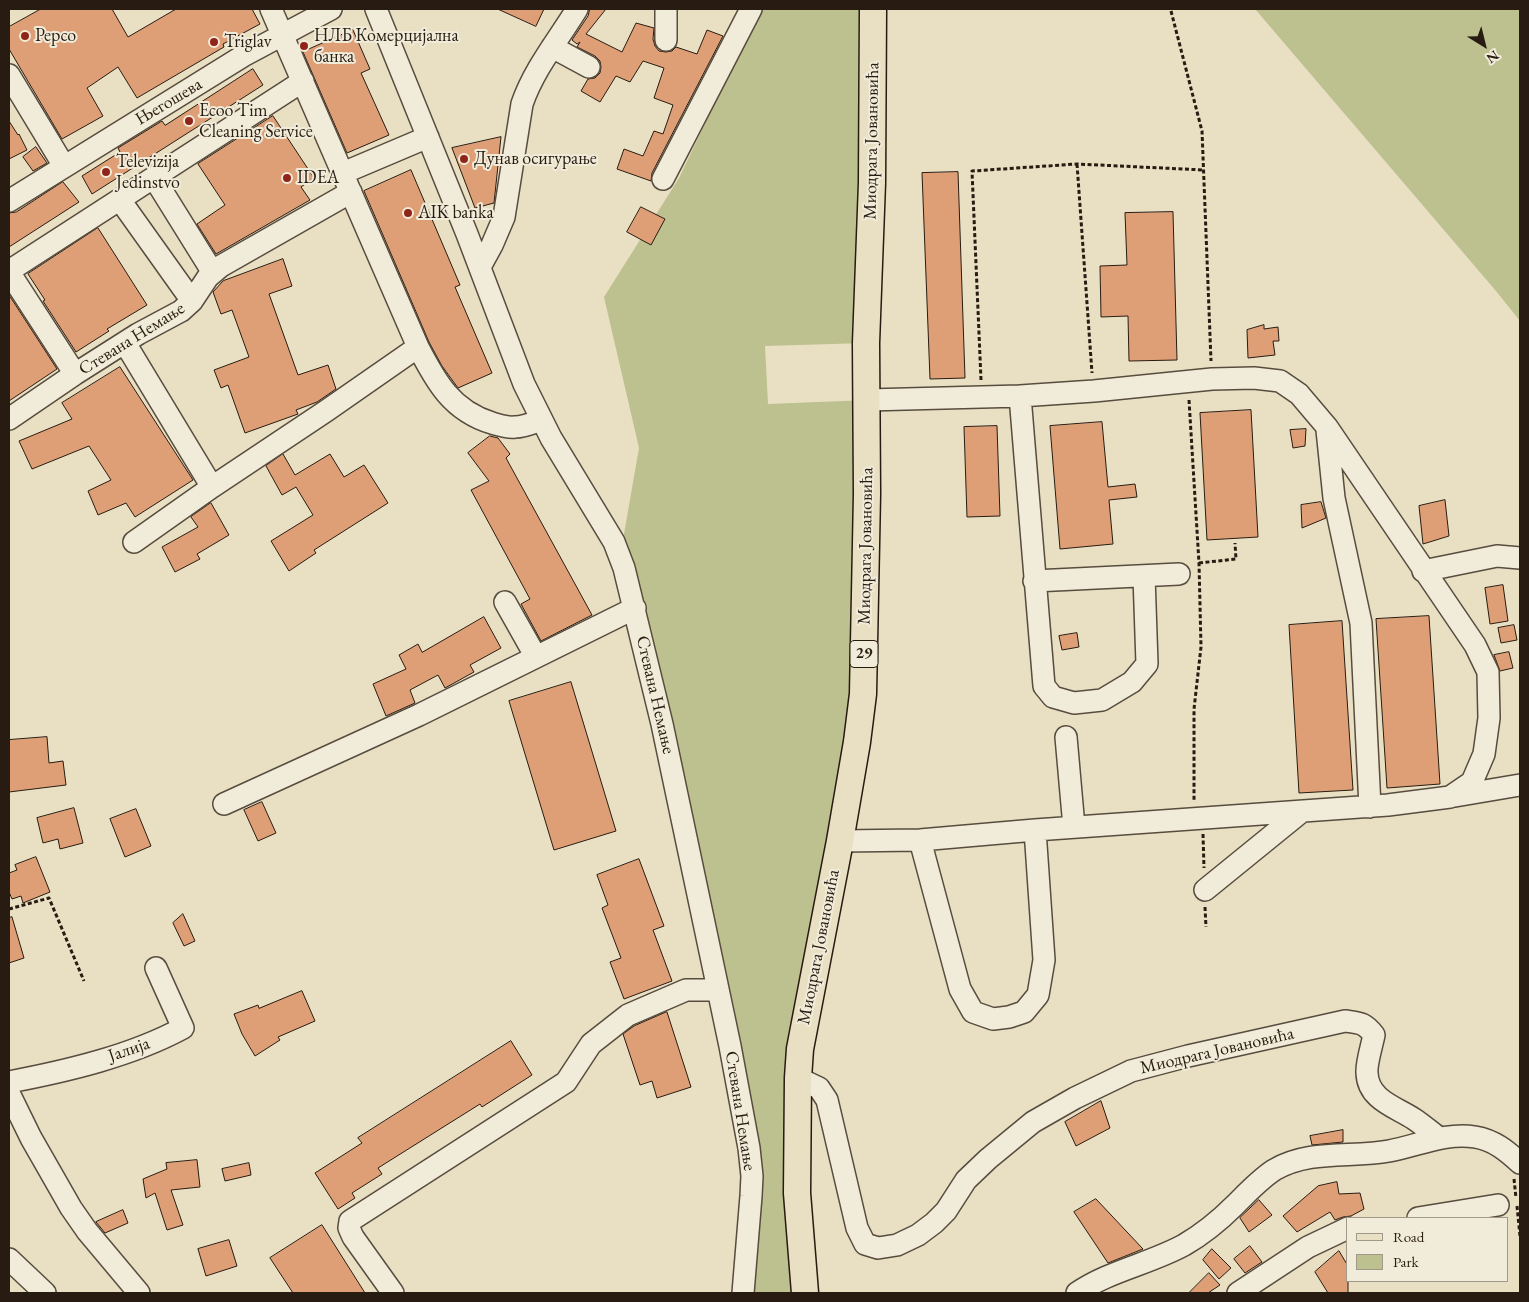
<!DOCTYPE html>
<meta charset="utf-8">
<style>
body{margin:0}
#map{position:relative;width:1529px;height:1302px;overflow:hidden;background:#e9e0c4;font-family:"EB Garamond",serif}
canvas{display:block}
.frame{position:absolute;inset:0;border:10px solid #281b11;pointer-events:none}
.legend{position:absolute;left:1346px;top:1217px;width:162px;height:65px;box-sizing:border-box;background:#f1ebd9;border:1px solid #a19889;margin:0;padding:6px 9px;list-style:none;font-size:15px;color:#281b11}
.legend li{display:flex;align-items:center;gap:10px;height:25px}
.legend b{width:25px;border:1px solid #a19889}
.north{position:absolute;left:1459px;top:20px;width:50px;height:50px;-webkit-text-stroke:4px #f1ebd9;paint-order:stroke;rotate:144deg;font-size:14px;font-weight:700;line-height:20px;text-align:center;color:#281b11}
.north::after{content:'';display:block;margin:auto;width:18px;height:22px;background:#281b11;clip-path:polygon(50% 0,100% 100%,50% 72%,0 100%)}
</style>
<div id="map">
<canvas width="1529" height="1302"></canvas>
<div class="frame"></div>
<ul class="legend">
<li><b style="height:6px;background:#e9e0c4"></b>Road</li>
<li><b style="height:14px;background:#bdc08f"></b>Park</li>
</ul>
<div class="north">N</div>
</div>
<script>
const g = document.querySelector('canvas').getContext('2d');
g.lineJoin = 'round';
function fill(path, color) {
  g.fillStyle = color;
  g.fill(path, 'evenodd');
}
function stroke(path, color, width, dash) {
  g.strokeStyle = color;
  g.lineWidth = width;
  g.lineCap = dash ? 'butt' : 'round';
  g.setLineDash(dash || []);
  g.stroke(path);
}
function drawText(font, color, halo, rows, align = 'center') {
  g.font = font + ' "EB Garamond",serif';
  g.lineWidth = 4;
  g.setLineDash([]);
  g.textBaseline = 'middle';
  g.strokeStyle = halo;
  g.fillStyle = color;
  for (const [text, x, y, turn = 0] of rows) {
    g.save();
    g.translate(x, y);
    g.rotate((+turn || 0) * Math.PI / 180);
    g.textAlign = isNaN(turn) ? turn : align;
    if (halo) g.strokeText(text, 0, 0);
    g.fillText(text, 0, 0);
    g.restore();
  }
}
const green = new Path2D(`
 M760 9H873L866 343 765 346 768 404 868 400 866 581 812 992 805 1293H743L751 1196 620 557 639 448 604 297 679 178Z
 M1255 9H1520V321L1496 291Z`);
const building = new Path2D(`
 M41 9H112L128 37 176 9H252L260 24 223 44 224 47 137 98 118 67 87 88 103 116 62 139 9 49V27Z
 M498 9H544L536 26Z
 M590 9H606L586 34 622 52 636 23 654 28 653 39 655 46 659 51 666 52 672 51 676 47 697 54 707 30 723 36 652 173 651 181 617 169 624 149 643 156 654 131 663 134 673 105 654 98 664 68 643 61 630 82 616 76 600 102 581 91 588 79 595 78 600 73 601 67 600 61 595 56 577 47 580 42 577 44 572 40 588 16Z
 M353 30 370 69 361 73 389 135 347 153 303 52Z
 M253 69 263 85 92 194 82 176 120 152 118 148 162 121 165 125Z
 M273 116 314 178 301 187 310 200 216 254 197 224 225 205 198 164Z
 M9 121 18 135 19 134 27 150 9 159Z
 M501 137 494 203 475 208 452 148Z
 M36 147 47 163 33 171 23 157Z
 M411 170 460 285 455 287 492 373 458 388 442 366 429 342 364 191Z
 M958 172 965 378 930 379 922 173Z
 M63 182 79 202 9 247V213L16 212Z
 M641 207 665 219 651 245 627 232Z
 M1173 212 1177 360 1129 361 1128 316 1101 317 1100 266 1127 265 1125 213Z
 M98 228 147 305 107 329 109 331 76 352 43 301 45 300 28 274Z
 M283 259 292 286 269 294 298 375 328 365 336 389 317 402 296 410 298 414 245 433 228 385 221 388 214 370 249 357 232 310 221 314 213 292 223 281Z
 M9 295 57 369 9 401Z
 M1264 325V329L1278 327 1279 341H1273L1275 355 1248 358 1247 330Z
 M120 367 193 480 135 517 126 503 98 515 88 491 111 480 89 446 32 469 19 441 72 419 62 403Z
 M1251 410 1258 537 1207 540 1200 413Z
 M1102 422 1108 487 1135 484 1137 497 1109 500 1113 544 1060 549 1050 426Z
 M997 426 1000 516 967 517 964 427Z
 M1306 429 1305 446 1293 448 1290 430Z
 M490 436 498 438 510 454 506 458 592 615 541 641 521 604 530 599 471 490 489 481 468 453Z
 M283 454 295 475 330 454 344 477 364 465 388 503 314 550 316 553 289 571 271 541 313 515 296 487 282 495 266 466Z
 M1445 500 1449 536 1423 544 1419 506Z
 M1321 502 1326 518 1302 528 1301 505Z
 M211 503 229 535 197 554 200 559 175 572 162 547 198 527 191 517Z
 M1503 585 1508 621 1490 624 1485 588Z
 M1429 616 1440 784 1387 788 1376 619Z
 M484 617 501 648 470 665 474 672 445 688 438 675 410 690 415 703 386 716 373 684 406 669 399 655 418 644 422 652Z
 M1342 621 1353 790 1299 793 1289 625Z
 M1514 625 1517 640 1501 643 1498 628Z
 M1077 633 1079 647 1062 650 1059 636Z
 M1509 652 1513 668 1500 671 1494 655Z
 M571 682 616 831 554 850 509 701Z
 M47 737 49 763 63 761 66 785 9 792V740Z
 M262 802 276 833 258 841 244 810Z
 M74 808 83 843 60 849 58 839 43 843 37 818Z
 M136 809 151 846 125 857 110 819Z
 M36 857 50 892 23 903 21 896 12 899 9 892V873L17 870 15 865Z
 M639 859 664 926 653 930 672 981 624 999 610 962 621 958 602 908 608 905 597 875Z
 M183 914 195 941 184 946 173 923Z
 M12 917 24 958 9 963V918Z
 M302 991 315 1021 278 1037 280 1040 255 1056 242 1034 234 1014 258 1005 259 1008Z
 M667 1012 691 1087 657 1098 652 1081 640 1085 623 1034 634 1026Z
 M511 1041 532 1075 482 1107 480 1104 378 1168 382 1174 352 1193 355 1198 338 1209 315 1173 362 1143 358 1138Z
 M1101 1101 1110 1128 1076 1146 1065 1122Z
 M1343 1130V1142L1312 1145 1310 1136Z
 M197 1160 200 1187 171 1190 183 1225 167 1230 155 1193 146 1198 143 1179 167 1169 166 1163Z
 M249 1163 251 1175 225 1181 222 1169Z
 M1337 1182 1339 1194 1360 1193 1364 1209 1351 1216 1343 1217 1335 1220 1330 1212 1297 1232 1283 1216 1318 1186Z
 M1096 1199 1143 1249 1108 1263 1074 1212Z
 M1259 1200 1272 1215 1249 1232 1240 1218Z
 M123 1210 128 1223 105 1233 96 1222Z
 M322 1225 365 1293H293L270 1258Z
 M229 1240 237 1266 206 1276 198 1249Z
 M1250 1246 1262 1262 1245 1273 1234 1259Z
 M1212 1249 1231 1268 1219 1279 1203 1260Z
 M1339 1251 1348 1266V1293H1328L1315 1272Z
 M1209 1273 1220 1285 1208 1293H1189Z`);
const path = new Path2D(`
 M1171 11 1202 131 1211 361
 M1077 164 1092 373
 M981 380 972 171 1077 164 1204 170
 M1189 400 1199 563 1201 647 1194 709V800
 M1199 563 1236 559 1235 543
 M1203 834 1204 868
 M1205 907 1206 927
 M9 909 49 898 84 981
 M1514 1179 1516 1198
 M1517 1206 1520 1236`);
const minor = new Path2D(`
 M271 9 418 347C436 382 452 411 492 423 499 425 507 428 515 427 524 427 533 423 541 420
 M376 9 467 234 524 384 551 438 614 542 624 568 662 724 730 1046 749 1148 752 1176 751 1196 743 1293
 M666 40V9
 M552 47 589 67
 M9 75 64 166
 M343 173 428 137
 M154 178 210 268 215 271
 M663 179 751 9
 M120 200 192 301
 M9 201 243 56 331 9
 M480 267 492 245 504 217 522 104C534 69 558 40 577 9
 M9 271 303 81
 M9 272 75 374
 M125 343 212 487
 M1020 396 1044 686 1053 697 1074 703 1102 700 1132 682 1147 664 1144 576
 M9 419 75 374 138 334 181 311 192 301 208 277 221 266 351 192
 M1327 430 1334 498 1361 623 1370 807
 M134 542 212 487 326 411 418 347
 M1423 571 1497 556 1520 558
 M1034 581 1179 574
 M505 602 536 657
 M1066 737 1074 827
 M1455 796 1520 785
 M224 804 419 715 635 608
 M920 840 960 989 973 1012 993 1019 1009 1017 1024 1012 1038 995 1044 960 1035 830
 M840 841 920 840 1035 830 1388 805 1450 797 1472 782 1484 754 1489 718 1488 672 1475 645 1327 427 1299 394 1280 381 1254 378 1212 379 1094 391 1020 396 868 400
 M1205 890 1301 812
 M798 1078 819 1088 827 1100 857 1228 865 1244 878 1248 897 1245 918 1235 934 1223 946 1211 966 1180 988 1159 1033 1122 1075 1098 1131 1071 1188 1056 1345 1021C1359 1023 1364 1022 1374 1035 1372 1045 1366 1064 1367 1073 1368 1100 1396 1107 1414 1119 1423 1125 1431 1132 1439 1138
 M9 1082C67 1071 131 1056 183 1028L156 968
 M9 1093 31 1138 71 1208 87 1231 139 1293
 M1418 1218 1498 1205
 M9 1259 45 1293
 M393 1293 353 1237 349 1228 350 1221 566 1082 591 1044 628 1015 686 990H717
 M1077 1293C1109 1271 1149 1264 1184 1245 1203 1234 1219 1221 1235 1205 1247 1193 1259 1180 1274 1170 1310 1149 1351 1158 1389 1151 1417 1146 1446 1132 1475 1137 1494 1140 1507 1151 1520 1163
 M1238 1293 1308 1247 1348 1228`);
const major = new Path2D(`
 M805 1293 797 1193 798 1078 800 1049 840 841 857 742 863 694 867 494 866 343 872 183 873 9`);
const markers = [
 [25,36,5,"#8f2418"],
 [214,42,5,"#8f2418"],
 [304,46,5,"#8f2418"],
 [189,121,5,"#8f2418"],
 [464,159,5,"#8f2418"],
 [106,172,5,"#8f2418"],
 [287,178,5,"#8f2418"],
 [408,213,5,"#8f2418"]
];
const shields = [
 [864,654,28]
];
const shieldNames = [
 ["29",864,654]
];
const poiNames = [
 ["Pepco",35,36],
 ["НЛБ Комерцијална",314,36],
 ["банка",314,57],
 ["Triglav",224,42],
 ["Ecoo Tim",199,111],
 ["Cleaning Service",199,132],
 ["Дунав осигурање",474,159],
 ["Televizija",116,162],
 ["Jedinstvo",116,183],
 ["IDEA",297,178],
 ["AIK banka",418,213]
];
const streetNames = [
 ["Његошева",169,102,-31],
 ["Миодрага Јовановића",872,141,-89],
 ["Стевана Немање",132,339,-32],
 ["Миодрага Јовановића",866,546,-89],
 ["Стевана Немање",655,695,77],
 ["Миодрага Јовановића",819,947,-79],
 ["Јалија",129,1050,-19],
 ["Миодрага Јовановића",1217,1051,-13],
 ["Стевана Немање",740,1111,81]
];
fill(green, '#bdc08f');
fill(building, '#df9f76');
stroke(building, '#281b11', 1);
stroke(minor, '#584c3e', 24);
stroke(major, '#281b11', 29);
stroke(path, '#281b11', 3, [4, 2.5]);
stroke(minor, '#f1ebd9', 21);
stroke(major, '#e9e0c4', 26);
for (const [x, y, r, color] of markers) {
  const dot = new Path2D();
  dot.arc(x, y, r, 0, 2 * Math.PI);
  g.fillStyle = color;
  g.fill(dot);
  stroke(dot, '#f1ebd9', 2);
}
for (const [x, y, w] of shields) {
  const box = new Path2D();
  box.roundRect(x - w / 2, y - 13.5, w, 27, 4);
  g.fillStyle = '#f1ebd9';
  g.fill(box);
  stroke(box, '#281b11', 1);
}
drawText('bold 16px', '#281b11', null, shieldNames);
drawText('18px', '#281b11', '#f1ebd9', poiNames, 'left');
drawText('18px', '#281b11', '#f1ebd9', streetNames);
</script>
